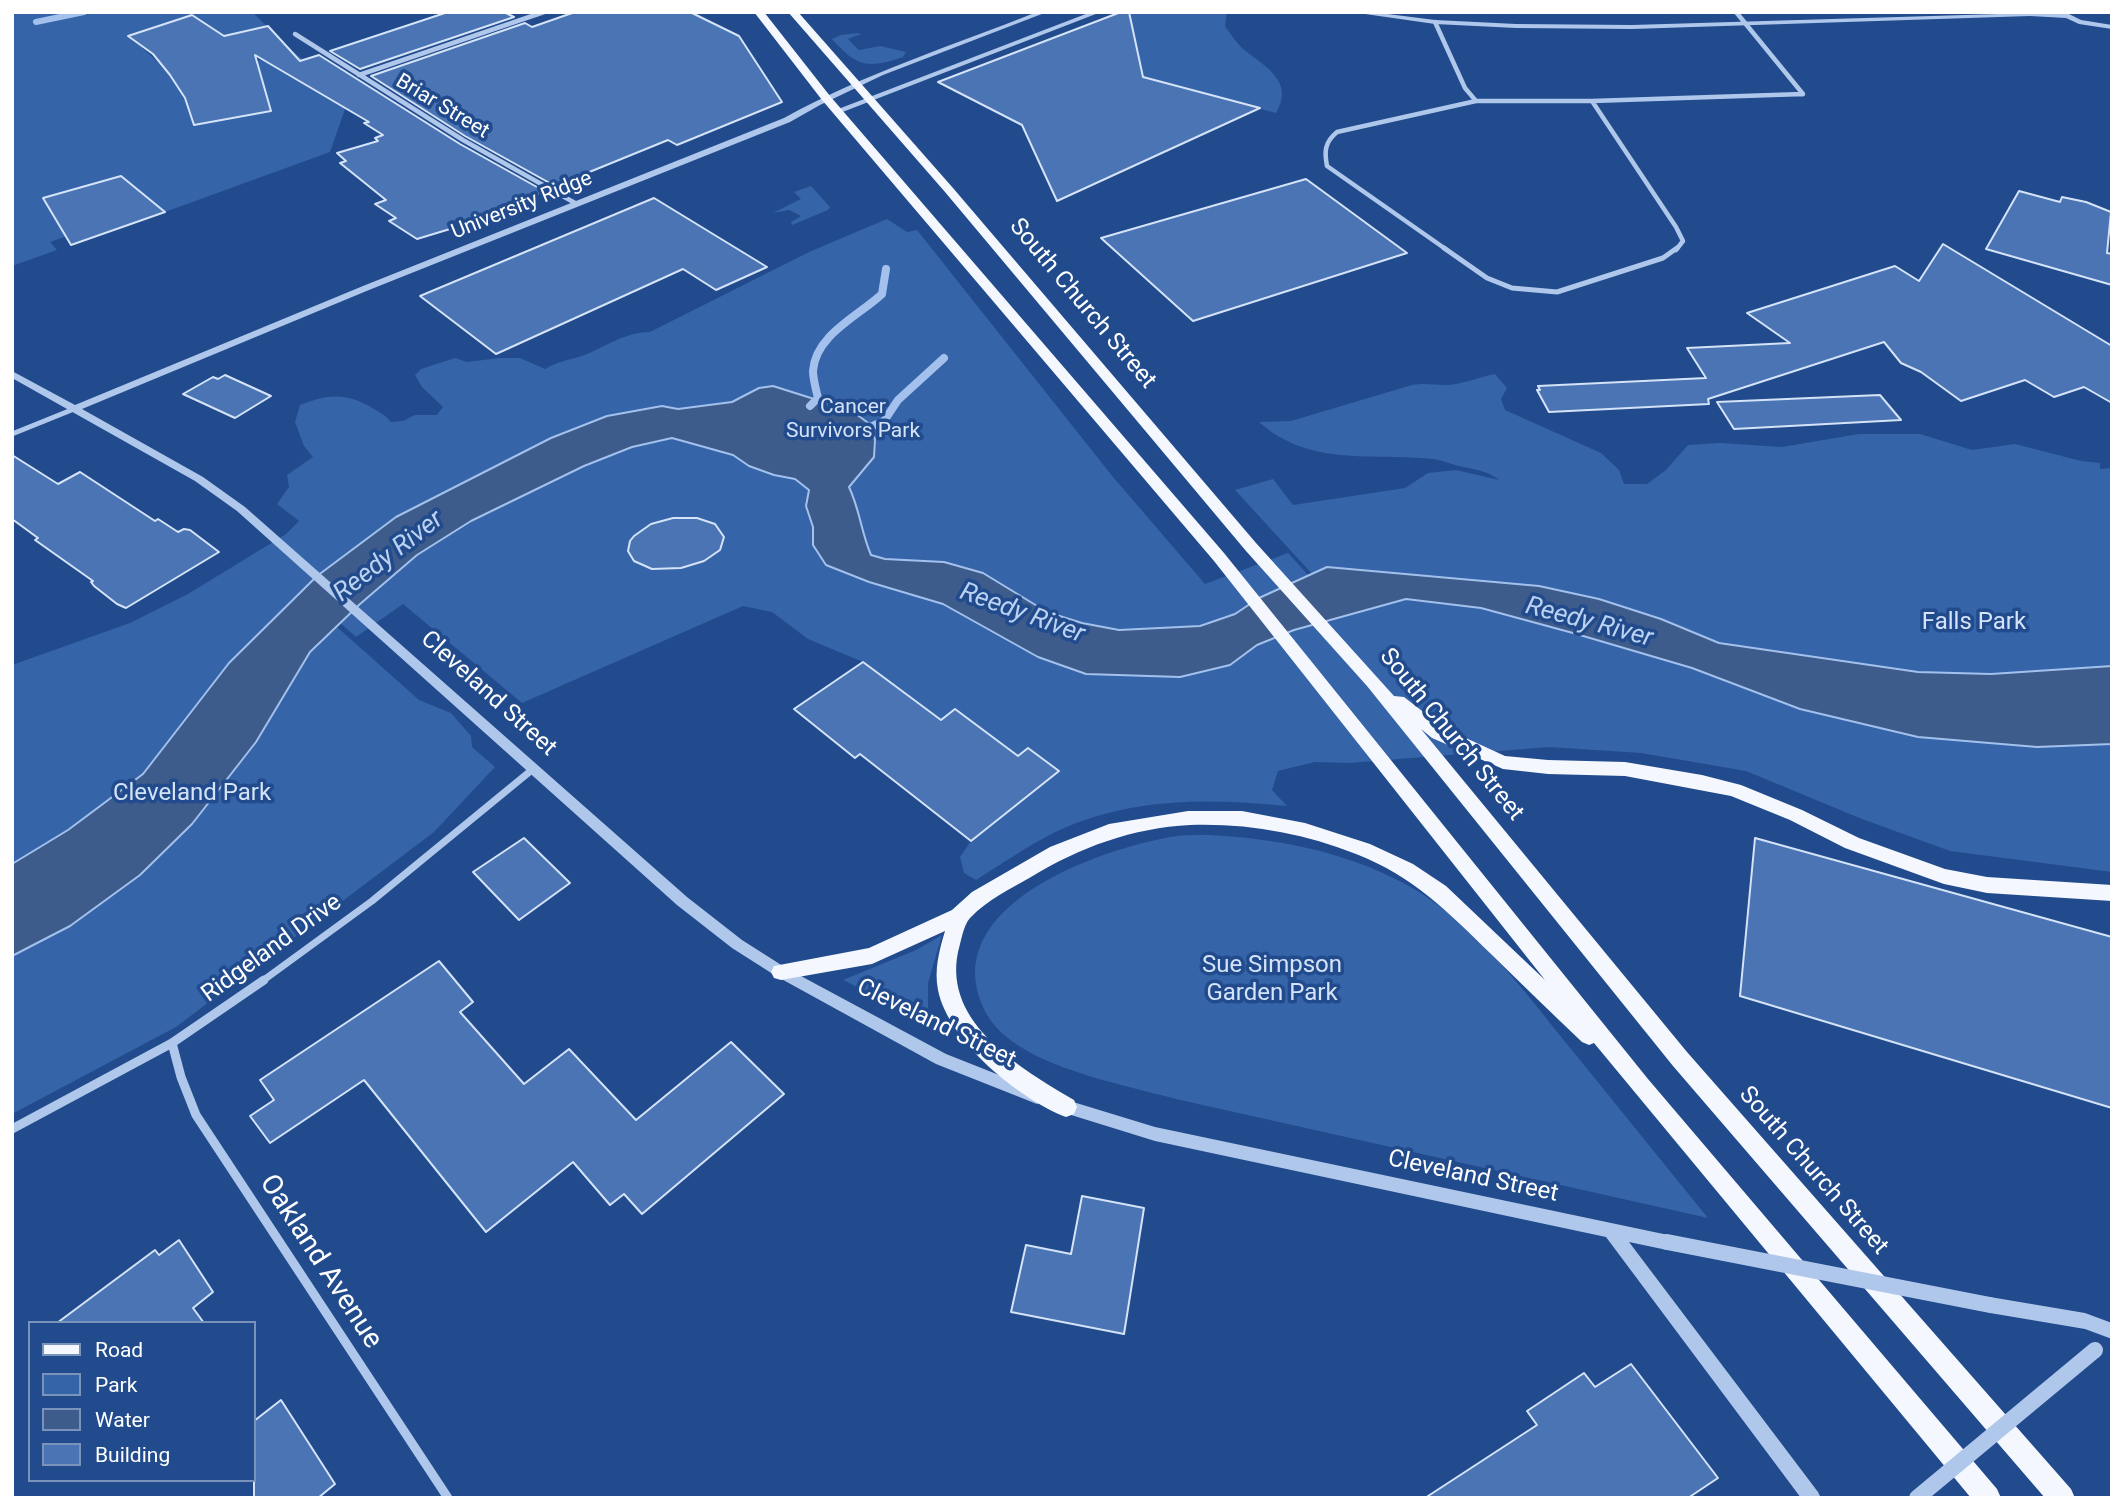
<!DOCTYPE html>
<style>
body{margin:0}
#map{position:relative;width:2124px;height:1510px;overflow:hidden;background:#214b8c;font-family:Roboto,sans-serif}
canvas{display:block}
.frame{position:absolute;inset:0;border:14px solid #fff;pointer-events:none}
.legend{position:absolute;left:28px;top:1321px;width:228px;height:161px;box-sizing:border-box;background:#214b8c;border:2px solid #7a93ba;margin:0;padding:9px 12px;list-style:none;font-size:21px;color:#fff}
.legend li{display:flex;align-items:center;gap:14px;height:35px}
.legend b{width:35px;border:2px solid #7a93ba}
</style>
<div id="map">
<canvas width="2124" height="1510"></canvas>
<div class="frame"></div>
<ul class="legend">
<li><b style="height:9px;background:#f4f7fe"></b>Road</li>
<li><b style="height:19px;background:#3564a9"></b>Park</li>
<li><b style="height:19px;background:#3e5c8b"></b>Water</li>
<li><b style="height:19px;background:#4a74b3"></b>Building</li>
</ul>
</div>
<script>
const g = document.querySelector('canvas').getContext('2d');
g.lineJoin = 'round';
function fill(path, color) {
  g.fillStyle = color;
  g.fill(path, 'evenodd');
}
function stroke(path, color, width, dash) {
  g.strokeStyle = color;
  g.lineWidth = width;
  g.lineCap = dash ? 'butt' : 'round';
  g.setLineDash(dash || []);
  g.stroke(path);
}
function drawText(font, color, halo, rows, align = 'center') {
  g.font = font + ' Roboto,sans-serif';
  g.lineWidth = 7;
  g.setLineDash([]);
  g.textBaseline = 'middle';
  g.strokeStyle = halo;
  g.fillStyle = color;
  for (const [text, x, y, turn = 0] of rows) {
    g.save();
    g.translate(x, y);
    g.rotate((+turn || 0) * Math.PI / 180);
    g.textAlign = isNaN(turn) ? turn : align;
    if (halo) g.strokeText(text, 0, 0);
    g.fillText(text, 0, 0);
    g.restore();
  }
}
const green = new Path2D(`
 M12 12H252L298 56 352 89 330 152 165 212 156 205 50 242 57 250 12 266ZM192 15 240 50 251 48 261 60 250 63 261 82 271 110 195 125C179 80 164 66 128 36Z
 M1129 12H1227L1225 26C1230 33 1236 42 1242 48 1262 65 1296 80 1276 113L1143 77Z
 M858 33 861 34 848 39 859 50 880 46 906 52 903 57C867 69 857 67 832 39L841 35Z
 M811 186 830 207 828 210 792 225 791 222 801 216 789 210 773 213 801 199 794 192Z
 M887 219 907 232 917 230 1113 477 1205 584 1288 553 1344 614 1348 613 1235 490 1273 479 1293 505 1405 488 1428 473 1456 470 1499 480C1489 471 1473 469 1459 466 1451 464 1442 460 1433 459 1373 453 1309 467 1259 422L1291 421 1412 385C1426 383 1433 385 1445 385 1461 385 1479 377 1495 374L1507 388 1501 399 1505 410 1601 453 1619 470 1624 484H1647L1666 470 1688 445 1720 443 1782 447 1859 434H1920L1972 450 2015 444 2081 461 2100 463V469L2112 468V872L1950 851 1862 819 1746 771 1641 753 1549 747 1349 763 1315 762 1278 771 1272 790 1287 806C1211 799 1142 797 1069 826 1037 839 1005 862 976 880L964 873 960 857 971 841 1058 771 1028 748 1018 756 955 709 941 720 863 662 808 639 772 612 743 606 522 703 403 604 356 637 303 590 300 594 419 700 451 713 471 736 472 747 495 767 434 832 176 1027 12 1114V665L130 623 188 594 286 534 299 521 277 504 289 487 287 475 313 457 304 446 295 422 300 405C326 395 344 392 369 406 377 411 385 414 391 422L403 421 415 415H437L443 407 422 387 415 375 421 369 455 358 467 362 499 358H520L545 369C557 362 568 360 582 356 605 347 625 332 650 332L809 252Z
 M1207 835C1279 838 1353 853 1416 890 1480 930 1524 991 1571 1049 1617 1105 1662 1162 1708 1218L1176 1099C1125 1085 1043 1070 1003 1034 986 1019 976 997 975 974 975 893 1105 849 1170 837 1182 835 1195 835 1207 835Z
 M942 935 928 983V1008L939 1027 843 980 916 950Z`);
const water = new Path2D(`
 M773 386 852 411 871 425 875 440 874 457 849 487C860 510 861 532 871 555L885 559 944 562 983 573 1047 612 1082 623 1119 630 1200 626 1235 614 1259 598 1327 567 1539 586 1599 599 1661 619 1719 643 1918 672 1991 674 2112 666V744L2037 747 1918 737 1800 709 1692 668 1573 633 1481 608 1406 599 1294 630 1257 645 1230 665 1180 677 1086 674 1038 657 943 604 869 582 826 565 813 545V527L806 506 809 490 795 479 774 475 749 466 733 455 672 438 632 447 584 466 471 521 417 555 360 604 310 652 256 742 192 824 140 875 70 926 12 956V864L68 830 143 774 229 663 317 576 396 517 551 438 607 416 662 406 678 409 732 402 759 388Z`);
const streamFar1 = new Path2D(`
 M36 22 84 12`);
const stream = new Path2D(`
 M810 406 818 398C816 390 813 379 813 371 815 335 860 315 882 294L886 269
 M859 432 884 421 898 400 944 358`);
const building = new Path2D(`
 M448 12H504L514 17 360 69 330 51Z
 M575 12H690L739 36 782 102 677 145 668 140 555 186 465 136 371 76 525 23 532 27Z
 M1121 12H1129L1143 77 1260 108 1057 201 1022 125 938 82Z
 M192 15 224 36 268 26 300 61 319 55 460 144 544 191 460 226 417 239 389 221 396 218 375 204 386 200 340 163 346 161 337 153 378 141 375 138 383 135 364 123 369 122 255 55 271 111 194 125 185 98 170 75 153 54 128 36Z
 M121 176 165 212 71 245 43 198Z
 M1306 179 1407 253 1193 321 1101 238Z
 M2019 191 2060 202 2062 197 2086 202 2111 212 2107 253 2112 254V285L1986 249Z
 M654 198 767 267 716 290 683 269 496 354 420 296Z
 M1943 244 2112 346V403L2084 387 2054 397 2025 380 1961 401 1921 372 1901 363 1884 342 1708 399 1709 404 1549 412 1537 390H1540L1538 386 1706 378 1687 348 1790 343 1747 313 1895 266 1919 281Z
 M225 375 271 396 235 418 183 394 213 377 218 379Z
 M1880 395 1901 420 1734 429 1717 402Z
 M12 455 58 484 80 472 155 521 158 519 178 532 184 529 190 530 219 552 126 608 117 604 94 586 91 582 93 581 35 540 38 538 12 519Z
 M673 518H697L715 524 724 537 720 550 704 561 681 568 652 569 634 561 628 551 630 541 634 536 651 524Z
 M863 662 941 720 955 709 1018 756 1028 748 1059 771 971 841 860 754 855 758 794 709Z
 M524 838 570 883 519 920 473 872Z
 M1755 838 2112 937V1108L1740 996Z
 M439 961 473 1002 460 1012 524 1084 569 1049 636 1120 731 1042 784 1094 642 1214 624 1194 610 1205 573 1162 486 1232 364 1080 270 1143 250 1116 274 1100 260 1080Z
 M1082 1196 1144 1208 1124 1334 1011 1312 1026 1245 1071 1254Z
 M179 1240 213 1292 193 1308 204 1323H57L155 1250 159 1255Z
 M1631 1364 1718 1478 1688 1498H1425L1537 1425 1527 1411 1584 1373 1595 1387Z
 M281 1400 335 1484 318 1498H254V1421Z`);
const minorFar3 = new Path2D(`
 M1736 12 1803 94
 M1435 22 1465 88 1476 101
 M295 34 463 140 575 203
 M359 75 544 12
 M1592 101 1676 227 1683 241 1676 250
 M1592 101 1803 94
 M1447 250 1327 166C1324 151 1325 142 1337 132L1476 101H1592`);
const minorFar2 = new Path2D(`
 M1444 248 1487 278 1512 288 1557 292 1663 258 1677 248
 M12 434 74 409`);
const minorFar1 = new Path2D(`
 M261 982 372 901 533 769`);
const minor = new Path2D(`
 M172 1043 181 1077 196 1115 448 1498
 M12 1129 172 1043 264 980`);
const tertiary = new Path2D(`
 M1037 12H1047L883 75 820 105 790 122 369 290 82 409 203 477 245 507 687 897 742 940 786 968 946 1054 1042 1092 1044 1097 1042 1102 1037 1104 936 1064 776 976 732 948 677 905 237 511 195 481 12 378V371L75 405 363 286 784 118C865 73 952 46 1037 12Z
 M1091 12H1101L840 113 833 111Z
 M1351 12H1372L1435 20 1516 24 1632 25 2065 12 2081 20 2112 25V29L2079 24 2066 18 2030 16 1632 29 1516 28 1435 24Z
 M1060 1098 1155 1127 1673 1236 1675 1242 1673 1248 1667 1250 1629 1242 1818 1492 1821 1498H1801L1606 1237 1155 1141 1055 1110 1053 1105 1055 1100Z
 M1990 1297 2085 1313 2112 1323V1339L2085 1329 1990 1313 1984 1311 1982 1305 1984 1299Z`);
const primary = new Path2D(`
 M754 12H764L830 96 1224 553 1648 1079 1997 1489 2001 1498H1971L1594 1043 1589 1045 1582 1042C1551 1013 1521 983 1491 954 1448 912 1413 876 1356 854 1303 833 1247 823 1190 825 1133 828 1080 847 1031 877 1010 889 987 900 970 918 963 926 961 942 958 952 943 1024 1022 1069 1074 1100L1077 1107 1074 1114 1066 1117C1019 1099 948 1041 938 990 934 970 939 951 945 931L872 964 781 980 774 978 771 972 774 966 869 948 952 910 972 892 1050 847 1109 824 1188 811H1242L1305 823 1370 844 1413 864 1446 886 1545 980 1214 561 822 100Z
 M788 12H798L953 188 1256 543 1394 696 1404 697 1444 728 1505 756 1548 760 1625 762 1702 775 1741 785 1802 810 1859 838 1945 869 1987 877 2112 885V901L1987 893 1944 884 1845 848 1790 820 1731 796 1625 776 1548 774 1503 769 1432 738 1421 729 1687 1052 2071 1489 2075 1498H2045L1673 1066 1367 686 1246 551 945 192Z`);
const tertiaryBridge = new Path2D(`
 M1667 1242 1990 1305
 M1917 1498 2095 1350`);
const farStreetnames = [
 ["Briar Street",442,107,31],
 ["University Ridge",522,206,-22]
];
const farParknames = [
 ["Cancer",853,408],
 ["Survivors Park",853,432]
];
const streetNames = [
 ["South Church Street",1082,304,50],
 ["Cleveland Street",488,694,42],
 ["South Church Street",1451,735,51],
 ["Ridgeland Drive",272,949,-36],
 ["Cleveland Street",936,1024,26],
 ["South Church Street",1813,1171,49],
 ["Cleveland Street",1473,1177,12]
];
const parkNames = [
 ["Falls Park",1974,623],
 ["Cleveland Park",192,794],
 ["Sue Simpson",1272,966],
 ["Garden Park",1272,994]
];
const waterNames = [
 ["Reedy River",389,557,-38],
 ["Reedy River",1022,614,20],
 ["Reedy River",1589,623,15]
];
const nearStreetnames = [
 ["Oakland Avenue",320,1262,57]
];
fill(green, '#3564a9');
fill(water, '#3e5c8b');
stroke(water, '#a3c1ec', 2);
stroke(streamFar1, '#a3c1ec', 6);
stroke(stream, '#a3c1ec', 8);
fill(building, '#4a74b3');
stroke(building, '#d4e3f8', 2);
stroke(minorFar3, '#afc7eb', 4.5);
stroke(minorFar2, '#afc7eb', 5);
stroke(minorFar1, '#afc7eb', 7);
stroke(minor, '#afc7eb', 9);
fill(tertiary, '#afc7eb');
fill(primary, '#f4f7fe');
stroke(tertiaryBridge, '#afc7eb', 16);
drawText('21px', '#fff', '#214b8c', farStreetnames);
drawText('21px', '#d4e3f8', '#214b8c', farParknames);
drawText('24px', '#fff', '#214b8c', streetNames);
drawText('24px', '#d4e3f8', '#214b8c', parkNames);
drawText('italic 26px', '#bbd2f2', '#214b8c', waterNames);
drawText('28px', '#fff', '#214b8c', nearStreetnames);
</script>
